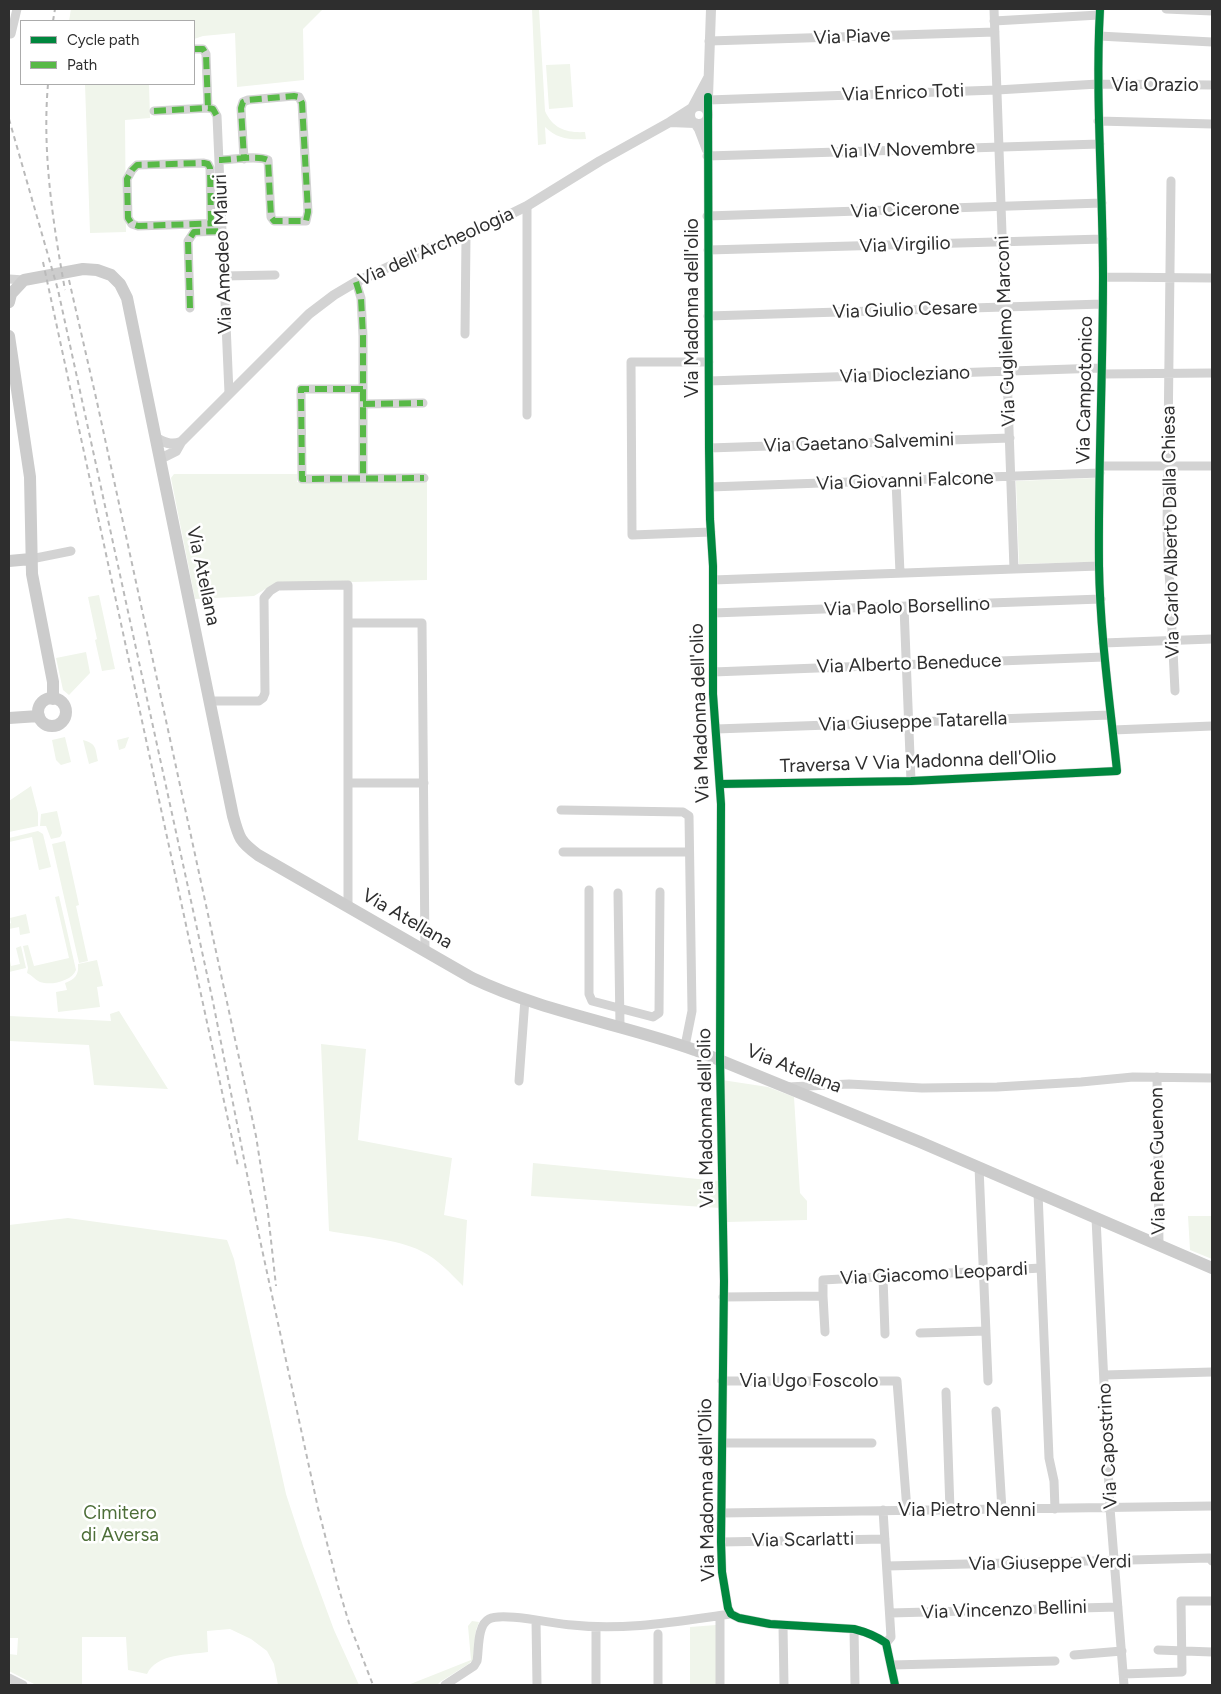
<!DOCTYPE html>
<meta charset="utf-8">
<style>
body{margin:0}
#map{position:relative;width:1221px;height:1694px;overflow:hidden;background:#fff;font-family:Figtree,sans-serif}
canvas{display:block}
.frame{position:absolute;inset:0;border:10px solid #2e2e2e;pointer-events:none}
.legend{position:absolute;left:20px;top:20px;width:175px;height:65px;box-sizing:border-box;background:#fff;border:1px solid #ababab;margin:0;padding:6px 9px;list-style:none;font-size:15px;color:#2e2e2e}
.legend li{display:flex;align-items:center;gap:10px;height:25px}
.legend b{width:25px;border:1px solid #ababab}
</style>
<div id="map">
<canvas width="1221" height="1694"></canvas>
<div class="frame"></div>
<ul class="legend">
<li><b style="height:6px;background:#00873e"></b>Cycle path</li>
<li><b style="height:6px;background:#58b947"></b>Path</li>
</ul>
</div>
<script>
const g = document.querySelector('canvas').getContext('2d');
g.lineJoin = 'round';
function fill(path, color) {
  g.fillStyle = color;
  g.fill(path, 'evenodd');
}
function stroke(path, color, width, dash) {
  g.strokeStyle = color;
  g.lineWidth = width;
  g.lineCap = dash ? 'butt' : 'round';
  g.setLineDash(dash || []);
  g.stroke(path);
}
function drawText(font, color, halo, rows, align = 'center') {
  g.font = font + ' Figtree,sans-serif';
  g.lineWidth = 5;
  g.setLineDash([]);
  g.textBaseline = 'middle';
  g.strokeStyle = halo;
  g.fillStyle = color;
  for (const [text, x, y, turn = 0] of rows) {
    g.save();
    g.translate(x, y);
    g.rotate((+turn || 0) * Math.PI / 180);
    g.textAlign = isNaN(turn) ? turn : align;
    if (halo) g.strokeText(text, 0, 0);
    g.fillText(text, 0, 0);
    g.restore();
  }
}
const green = new Path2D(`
 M71 9H323L303 29 304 80 237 87 235 33 203 36 194 39V21H69Z
 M532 9H539L545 111C553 129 567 133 585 132L586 139C570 140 557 139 545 127L546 144 538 145Z
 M570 64 573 107 549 109 546 65Z
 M85 84H149L150 118 125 120 126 232 90 233Z
 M174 474H297V482L427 481V580L280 584 267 588 254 596 195 599 171 478Z
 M1096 478 1095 562 1019 564 1016 481Z
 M99 595 115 669 102 671 95 640 97 639 88 597Z
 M86 652 90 673 69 695 63 690 56 658Z
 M65 737 71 762 61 765 56 760 52 740Z
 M129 737 125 748 119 750 117 740Z
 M83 740C97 744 95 748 98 761L89 764Z
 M31 786 38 813V826L9 832V801Z
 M57 811 62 833 60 837 51 839 46 826H40L41 814Z
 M38 831 43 834 51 867 39 870 32 837 9 842V838Z
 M65 841 79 905 76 906 88 961 79 963 52 844Z
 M59 896 76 970C72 981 51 986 40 982 35 980 32 975 27 973L28 968 23 946 28 945 34 966 69 958 55 897Z
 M26 914 30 933 20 935 19 927 9 929V924L11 923 10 918Z
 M21 946 26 968 9 972V962L10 961 11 966 20 964 16 948Z
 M97 960 103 986 97 987 100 1007 58 1012 56 992 67 990 65 983C75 979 79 975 78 964Z
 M119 1011 168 1089 94 1085 89 1045 9 1041V1016L111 1021 110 1014Z
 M321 1044 366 1049 358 1140 452 1158 444 1215 467 1220 463 1286C450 1273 438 1259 421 1251 399 1239 355 1236 329 1231Z
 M722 1080 768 1087 794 1097 800 1193 807 1201V1220L727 1222 728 1193Z
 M533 1163 719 1181 720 1208 531 1196Z
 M1188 1216H1212V1259L1190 1250Z
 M68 1218 227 1240 234 1259 286 1494 303 1546 334 1630 359 1685H278L274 1664 267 1651 251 1639 230 1629 207 1631 208 1652C188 1655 157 1653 147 1674L128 1670 126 1637H82V1685H36L9 1671V1654L17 1655 18 1638H9V1225Z
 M472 1621 479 1622 476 1630 473 1660 467 1665 440 1682 437 1685H408L471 1660 468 1626Z
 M716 1625V1685H690V1627Z`);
const minor = new Path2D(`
 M994 9 1014 569 1099 566
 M1166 9 1212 11
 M994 21 1099 15
 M11 34 17 9
 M1099 36 1212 42
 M709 41 995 32
 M194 49H203L206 54 208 108
 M708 97 709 448 710 519 713 566V694L721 804 720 1060 724 1281 721 1542 722 1572 728 1608 731 1614 739 1618 770 1624 854 1629C866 1632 876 1636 886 1643L895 1685
 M708 100 997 90 1098 84 1212 85
 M154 111 208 108 213 109 217 116 229 393
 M1098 121 1212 124
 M707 156 1100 144
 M219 160C231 160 258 155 268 160L271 217 274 221H306L308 212 302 103 299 97 294 96 248 100 243 102 241 108 244 159
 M1171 181 1167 530 1175 691
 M527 206V415
 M707 216 1102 203
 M211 223 210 168 208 164 204 163 137 165 132 170 127 179 128 218 132 224 138 226 222 223
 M708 250 1103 239
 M224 276 275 275
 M1103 277 1212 278
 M9 279 24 280
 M356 282 361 298 363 336V478
 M190 308 188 241 194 232 222 231
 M708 316 1103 304
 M465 334 466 236
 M709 362H631L632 535 711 532
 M1102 374 1212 373
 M709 381 1102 368
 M363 389H301L302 479 424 478
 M363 404 423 403
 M709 448 1010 438
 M1101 466H1212
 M896 481 900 573
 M710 487 1100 473
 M31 559 71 551
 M713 580 1014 569
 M904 607 911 781
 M713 613 1101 599
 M348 623H422L425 951
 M1103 643 1212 639
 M713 672 1104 657
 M209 701H259L263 698 265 693 264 598 270 591 278 586 348 585V907
 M716 729 1110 715
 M1113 730 1212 726
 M348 783H424
 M720 784 911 781 1117 771C1110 703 1100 634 1099 565 1098 469 1103 373 1103 277 1103 188 1095 98 1100 9
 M561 810 683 812 689 816 692 1011 685 1046
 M563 852H689
 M589 890V994L592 1001 653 1017 659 1013 660 892
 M618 893 620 1026
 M1157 1077 1159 1245
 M519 1081 525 999
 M788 1087 849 1084 922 1088 997 1087 1081 1082 1133 1077 1212 1078
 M979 1167 988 1381
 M1038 1193 1049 1458 1054 1481 1055 1509
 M1096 1218 1110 1508 1124 1685
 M883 1277 885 1334
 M823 1296 825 1332
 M723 1297 823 1296V1280L1041 1268
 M920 1333 986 1331
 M1104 1375 1212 1372
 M722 1381H897L907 1510
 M946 1392 950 1510
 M996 1411 1002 1510
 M722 1443H872
 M883 1510 891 1637 886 1643
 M721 1513 1212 1506
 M721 1542 885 1539
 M887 1566 1210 1558 1212 1561
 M890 1613 1118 1607
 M536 1620 537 1685
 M783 1626 784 1685
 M854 1629 855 1685
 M658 1634V1685
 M1158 1650 1212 1652
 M1074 1655 1122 1651
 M891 1665 1055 1661
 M1123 1674 1182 1672 1181 1601H1212
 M9 1678 23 1685
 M445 1685 474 1666 477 1661C479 1650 477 1625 489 1619 503 1612 554 1624 572 1625 625 1631 679 1621 731 1614
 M596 1685V1627
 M720 1685V1616`);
const tertiary = new Path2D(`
 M690 115a9 9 0 1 1 18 0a9 9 0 1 1-18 0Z
 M701 106 708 97 711 9
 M670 122 695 123 699 129 707 150
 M155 437C163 442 171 446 181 442
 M160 459 176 451 181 442 309 314 334 295 356 282 427 249 466 236 527 206 600 161 670 122 692 108 708 78`);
const secondary = new Path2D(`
 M9 302 11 294 24 280 83 269 97 270 111 275 120 284 127 298 233 816C239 838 240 842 258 855L472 978C543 1012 622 1024 695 1050L920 1142 1212 1268
 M9 336 30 477 32 574 53 682V699
 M9 561 31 559
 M38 712a14 14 0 1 1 28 0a14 14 0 1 1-28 0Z
 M9 718 39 716`);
const rail = new Path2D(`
 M53 21 55 9
 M48 84C42 152 53 223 65 290
 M9 119 58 290 213 1002 260 1240 318 1508 338 1586 349 1623 373 1685
 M43 262 238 1166
 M69 280 97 402 256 1136 268 1213 276 1286`);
const quiet = new Path2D(`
 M194 49H203L206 54 208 108
 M154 111 208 108 213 109 217 116
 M219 160C231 160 258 155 268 160L271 217 274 221H306L308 212 302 103 299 97 294 96 248 100 243 102 241 108 244 159
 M211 223 210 168 208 164 204 163 137 165 132 170 127 179 128 218 132 224 138 226 222 223
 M356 282 361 298 363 336V478
 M190 308 188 241 194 232 222 231
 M363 389H301L302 479 424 478
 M363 404 423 403`);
const cycleway = new Path2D(`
 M708 97 709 448 710 519 713 566V694L721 804 720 1060 724 1281 721 1542 722 1572 728 1608 731 1614 739 1618 770 1624 854 1629C866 1632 876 1636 886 1643L895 1685
 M720 784 911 781 1117 771C1110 703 1100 634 1099 565 1098 469 1103 373 1103 277 1103 188 1095 98 1100 9`);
const streetNames = [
 ["Via Piave",852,37,-2],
 ["Via Orazio",1155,85],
 ["Via Enrico Toti",903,93,-2],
 ["Via IV Novembre",903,150,-2],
 ["Via Cicerone",905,210,-2],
 ["Via Virgilio",905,245,-2],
 ["Via dell'Archeologia",436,247,-24],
 ["Via Amedeo Maiuri",223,254,-92],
 ["Via Madonna dell'olio",692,308,-90],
 ["Via Giulio Cesare",905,310,-2],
 ["Via Guglielmo Marconi",1006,331,-92],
 ["Via Diocleziano",905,375,-2],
 ["Via Campotonico",1085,390,-89],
 ["Via Gaetano Salvemini",859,443,-2],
 ["Via Giovanni Falcone",905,481,-2],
 ["Via Carlo Alberto Dalla Chiesa",1171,532,-91],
 ["Via Atellana",203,576,78],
 ["Via Paolo Borsellino",907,607,-2],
 ["Via Alberto Beneduce",909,664,-2],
 ["Via Madonna dell'olio",700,713,-92],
 ["Via Giuseppe Tatarella",913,722,-2],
 ["Traversa V Via Madonna dell'Olio",918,762,-2],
 ["Via Atellana",407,919,30],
 ["Via Atellana",794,1069,22],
 ["Via Madonna dell'olio",706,1118,-91],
 ["Via Renè Guenon",1158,1161,-91],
 ["Via Giacomo Leopardi",934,1274,-3],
 ["Via Ugo Foscolo",809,1381],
 ["Via Capostrino",1108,1446,-93],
 ["Via Madonna dell'Olio",707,1490,-91],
 ["Via Pietro Nenni",967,1510],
 ["Via Scarlatti",803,1540,-1],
 ["Via Giuseppe Verdi",1050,1563,-1],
 ["Via Vincenzo Bellini",1004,1610,-2]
];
const parkNames = [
 ["Cimitero",120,1513],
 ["di Aversa",120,1535]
];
fill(green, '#f0f5eb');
stroke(minor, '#d3d3d3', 9);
stroke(tertiary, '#d3d3d3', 10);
stroke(secondary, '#ccc', 12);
stroke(rail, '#bababa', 2, [5, 4]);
stroke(quiet, '#58b947', 6, [12, 6]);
stroke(cycleway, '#00873e', 8);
drawText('19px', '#2e2e2e', '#fff', streetNames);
drawText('19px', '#4d6e38', '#fff', parkNames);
</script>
